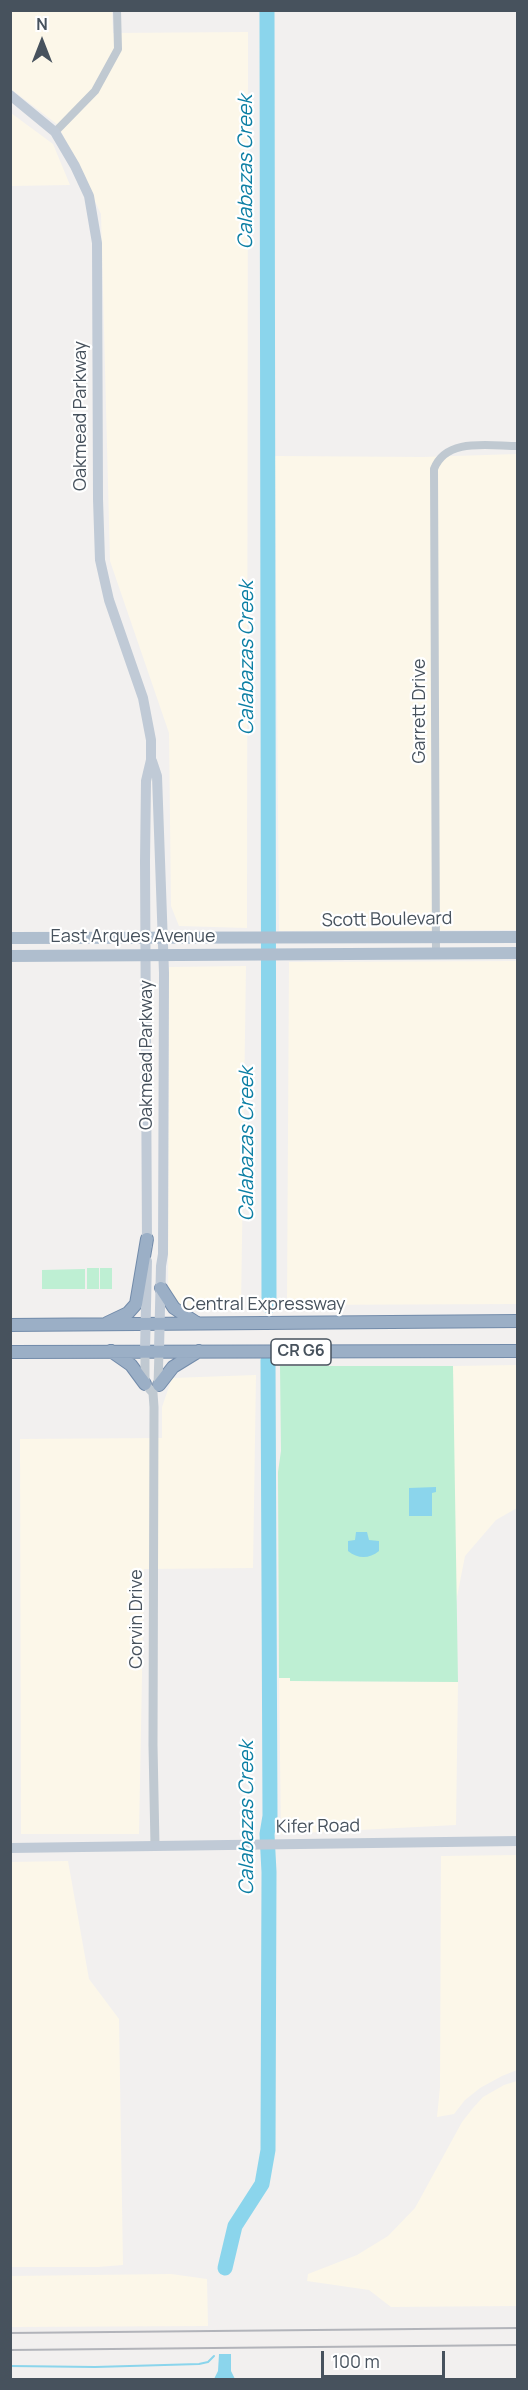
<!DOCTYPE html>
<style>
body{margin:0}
#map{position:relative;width:528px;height:2390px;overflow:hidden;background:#f2f0ef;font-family:Manrope,sans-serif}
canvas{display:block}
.frame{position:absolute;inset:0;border:12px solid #47525d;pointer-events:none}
.north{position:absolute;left:12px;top:12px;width:60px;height:60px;-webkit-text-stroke:4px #fff;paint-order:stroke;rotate:0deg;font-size:16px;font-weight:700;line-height:24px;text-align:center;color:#47525d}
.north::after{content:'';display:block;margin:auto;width:21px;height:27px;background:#47525d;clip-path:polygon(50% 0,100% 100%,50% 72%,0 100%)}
.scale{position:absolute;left:321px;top:2351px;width:124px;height:27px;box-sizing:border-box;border:3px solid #47525d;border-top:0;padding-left:8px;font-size:18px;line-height:21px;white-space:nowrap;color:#47525d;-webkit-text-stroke:4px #fff;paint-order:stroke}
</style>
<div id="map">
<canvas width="528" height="2390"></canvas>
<div class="frame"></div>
<div class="north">N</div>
<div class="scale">100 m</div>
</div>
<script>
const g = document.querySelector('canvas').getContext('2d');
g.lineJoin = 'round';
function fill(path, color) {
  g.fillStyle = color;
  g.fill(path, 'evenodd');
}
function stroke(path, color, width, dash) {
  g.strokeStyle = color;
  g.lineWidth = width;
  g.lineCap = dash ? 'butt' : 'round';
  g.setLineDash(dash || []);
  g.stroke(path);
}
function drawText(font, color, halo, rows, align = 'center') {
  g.font = font + ' Manrope,sans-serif';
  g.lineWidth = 4.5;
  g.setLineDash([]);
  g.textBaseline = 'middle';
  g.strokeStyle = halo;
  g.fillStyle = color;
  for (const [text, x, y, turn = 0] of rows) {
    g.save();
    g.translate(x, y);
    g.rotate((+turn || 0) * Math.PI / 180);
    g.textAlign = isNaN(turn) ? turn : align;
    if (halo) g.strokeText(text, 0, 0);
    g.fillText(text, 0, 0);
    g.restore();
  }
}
const commercial = new Path2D(`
 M10 11H112L113 33 248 32 247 928 179 926 171 906 169 733 110 561 101 214 58 125 11 89Z
 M11 113 53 144 70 185 11 186Z
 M517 454V930L279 931 275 456 423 457Z
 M517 961V1304L287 1305 289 962Z
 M246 966 241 1308 168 1307 169 967Z
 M517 1365V1508L496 1520 465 1556 455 1607 453 1366Z
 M256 1375 253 1568 144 1569 139 1834H21L20 1439 162 1438V1407L172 1378Z
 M279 1678H290L291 1681 458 1682 456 1825 281 1834Z
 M517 1855V2070L502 2076 480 2088 465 2100 454 2114 437 2117 440 2087 441 1856Z
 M68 1861 89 1979 119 2019 123 2265 98 2267H11V1862Z
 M517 2081V2306L391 2307 369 2290 307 2281 308 2274 357 2255 388 2236 415 2208 462 2122 473 2108 483 2097 504 2085Z
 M171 2274 207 2279 208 2326 11 2327V2276Z`);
const green = new Path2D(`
 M87 1268H99V1289H87Z
 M100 1268H112V1289H100Z
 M85 1269V1289H42V1270Z
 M280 1366H453L458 1682 290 1681V1678H279L278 1472 281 1451Z`);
const water = new Path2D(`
 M436 1487V1492L432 1493V1516H409V1488Z
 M356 1532H367L369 1540 379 1541V1551C369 1559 358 1559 348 1551V1541L355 1540Z
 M219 2354H231V2371L235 2379H214L218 2371Z`);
const stream = new Path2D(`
 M10 2366 95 2367 199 2364 208 2362 214 2356`);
const river = new Path2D(`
 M267 10 269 1306
 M225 2268 235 2226 262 2184 268 2150 269 1872 267 1834 270 1816 268 1360`);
const minor = new Path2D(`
 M55 132 95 91 118 49 117 10
 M436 953 434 469C446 437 489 446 518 446`);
const tertiary = new Path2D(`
 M145 1351V1384L153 1393 154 1407 153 1745 155 1846
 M158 1386 159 1350`);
const secondary = new Path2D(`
 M10 95 55 132 75 166 89 196 97 243 98 499 100 560 109 600 143 698 151 740V760L146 781 145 861 147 1245
 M152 761 157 776 164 973 163 1254 161 1266 159 1350
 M145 1351 147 1261
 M10 1848 518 1841`);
const primary = new Path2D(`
 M10 938 518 937
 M10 956 518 953`);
const trunk = new Path2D(`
 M161 1288 174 1308 197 1323
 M107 1323 128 1313 136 1304 147 1239
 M10 1325 518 1321
 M111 1351 131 1365 145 1384
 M10 1352 518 1351
 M159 1385 173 1367 199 1351`);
const rail = new Path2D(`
 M10 2333 518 2328
 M10 2350 518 2345`);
const shields = [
 [301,1352,60]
];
const shieldNames = [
 ["CR G6",301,1352]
];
const streetNames = [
 ["Oakmead Parkway",81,416,-90],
 ["Garrett Drive",420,711,-90],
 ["Scott Boulevard",387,920,-1],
 ["East Arques Avenue",133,937],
 ["Oakmead Parkway",147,1055,-90],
 ["Central Expressway",264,1305],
 ["Corvin Drive",137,1619,-90],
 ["Kifer Road",318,1827,-1]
];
const waterNames = [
 ["Calabazas Creek",246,172,-90],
 ["Calabazas Creek",247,658,-90],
 ["Calabazas Creek",247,1144,-90],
 ["Calabazas Creek",247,1818,-90]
];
fill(commercial, '#fcf7e9');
fill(green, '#beefd3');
fill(water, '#8bd5ec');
stroke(stream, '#8bd5ec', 2);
stroke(river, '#8bd5ec', 15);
stroke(trunk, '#728baa', 14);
stroke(minor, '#c0c9d1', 8);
stroke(tertiary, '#c0c9d1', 9);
stroke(secondary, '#c0cad6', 10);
stroke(primary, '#afbece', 12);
stroke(trunk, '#9bafc6', 12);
stroke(rail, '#b2b4ba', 2);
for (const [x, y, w] of shields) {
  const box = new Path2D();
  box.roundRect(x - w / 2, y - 13, w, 26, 4.5);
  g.fillStyle = '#fff';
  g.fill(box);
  stroke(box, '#47525d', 1.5);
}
drawText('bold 16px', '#47525d', null, shieldNames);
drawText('18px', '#47525d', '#fff', streetNames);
drawText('italic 20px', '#0c7fa4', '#fff', waterNames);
</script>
